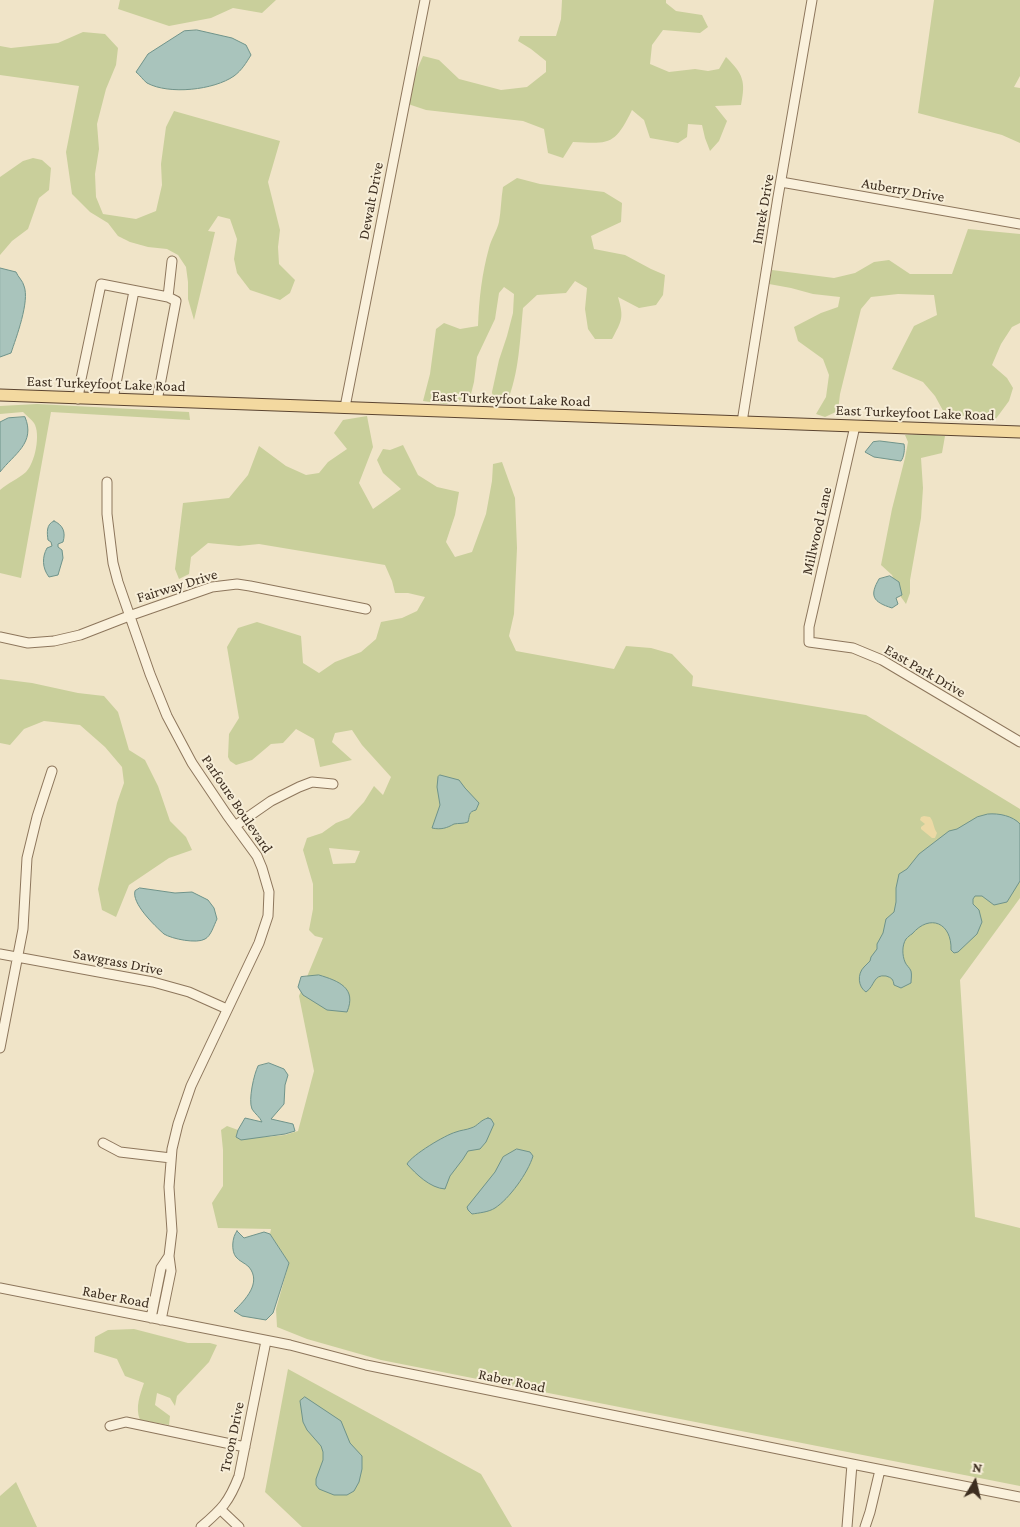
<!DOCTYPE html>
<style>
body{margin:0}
#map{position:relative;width:1020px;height:1527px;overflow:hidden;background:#f0e4c8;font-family:"Crimson Pro",serif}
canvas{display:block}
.north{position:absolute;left:950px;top:1457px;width:50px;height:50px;-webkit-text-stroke:4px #f7eed8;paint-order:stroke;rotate:9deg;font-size:14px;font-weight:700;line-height:20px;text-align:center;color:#3d2e20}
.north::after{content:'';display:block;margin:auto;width:18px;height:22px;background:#3d2e20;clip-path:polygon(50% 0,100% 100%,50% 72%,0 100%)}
</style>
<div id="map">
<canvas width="1020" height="1527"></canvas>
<div class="north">N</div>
</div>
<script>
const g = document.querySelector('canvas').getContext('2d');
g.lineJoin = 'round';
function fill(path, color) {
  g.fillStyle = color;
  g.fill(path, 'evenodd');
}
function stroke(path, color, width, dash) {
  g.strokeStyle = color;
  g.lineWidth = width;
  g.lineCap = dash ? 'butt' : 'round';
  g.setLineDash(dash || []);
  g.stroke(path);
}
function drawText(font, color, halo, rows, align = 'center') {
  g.font = font + ' "Crimson Pro",serif';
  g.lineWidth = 4;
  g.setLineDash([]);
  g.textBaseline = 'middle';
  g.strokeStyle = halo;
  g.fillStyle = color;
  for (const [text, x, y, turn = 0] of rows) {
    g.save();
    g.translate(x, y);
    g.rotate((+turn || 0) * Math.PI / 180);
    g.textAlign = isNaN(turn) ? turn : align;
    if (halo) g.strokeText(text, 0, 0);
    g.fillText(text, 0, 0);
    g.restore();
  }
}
const green = new Path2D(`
 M120 0H276L262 13 233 8 211 18 169 26 118 9Z
 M562 0H666V3L676 11 702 15 708 27 700 33 663 30 652 45 650 64 669 72 695 69 708 71 719 69 726 57C743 74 746 81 741 105L715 106 727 121 719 141 710 151 705 138 702 125 688 124 687 137 678 143 650 138 644 120 632 110C615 145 610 144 573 142L563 158 548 153 544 129 523 121 426 110 408 104 416 72 423 56 439 60 459 79 501 90 527 87 546 72V61L531 49 518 41 520 36H556L561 19Z
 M934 0H1020V76L1014 87 1020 88V143L1002 135 918 113Z
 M83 32 105 34 118 48 116 65 106 89 97 124 99 149 95 174 96 197 103 214 136 219 156 211 162 185 161 164 166 127 174 111 280 141 268 182 280 230 278 247 279 264 295 280 290 293 280 300 250 290 237 273 234 259 237 239 230 219 218 216 208 231 215 232 194 320 188 299V282L186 267 178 255 167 249 148 247 130 242 118 236 108 223 90 212 72 194 66 152 79 86 0 75V46L11 48 58 43Z
 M33 158 42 160 51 168 49 190 39 198 28 229 12 241 0 255V177L23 161Z
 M517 178 540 184 604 192 622 203 621 222 591 236 594 249 625 255 651 269 665 275 663 295 656 305 639 308 618 297C624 318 622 320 612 339H595L588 329 585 309 587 288 575 281 566 293 537 295 523 308C520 339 519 374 507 402L493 400 492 392 499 360 507 336 513 313 514 294 504 287 499 293 495 319 477 357 474 382 470 398 445 404 423 401 430 374 436 329 444 323 460 329 478 326C479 299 482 273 489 248 491 239 497 231 499 222 501 211 501 199 503 187Z
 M968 229 1020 234V323L1012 327 1001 344 992 365 1007 378 1013 388 1009 401 995 420 964 416H946L935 396 923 382 892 369 914 326 937 315 934 295 898 294 871 297 861 309 840 394 838 411 825 417 816 414 826 397 829 375 823 359 798 341 794 327 821 313 838 307 840 297 813 294 791 288 769 284 772 270 834 278 855 273 874 262 889 260 910 274H952Z
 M37 404 189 412 190 420 51 412 21 578 0 573V490C8 483 18 479 26 472 35 463 41 434 34 423 31 419 26 415 23 412L0 414V406Z
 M367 416 373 447 359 483 373 509 401 489 383 473 377 460 383 449 390 450 403 445 418 475 437 487 459 492 455 515 446 542 455 557 472 552 486 514 492 481 493 464 502 462 515 498 517 548 514 614 509 636 516 651 614 669 626 646 651 648 672 654 693 676 692 686 866 715 1020 809V898L960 980 975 1217 1020 1228V1486L381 1360 307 1339 277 1327 276 1309 289 1263 270 1234 271 1229 218 1228 212 1203 223 1186V1150L221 1130 227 1126 238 1130 236 1137H266L285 1135 298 1131 314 1071 299 996 323 938 315 936 309 930 313 909V884L303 850 307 838 322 833 336 823 349 818 364 802 374 786 383 795 391 777 362 745 352 730 335 733 332 742 352 760 320 767 314 739 296 729 283 743 271 744 252 760 236 765 230 761 228 757 229 734 239 718 227 647 238 628 257 622 301 636 303 663 319 673 335 662 361 652 376 639 381 622 402 618 417 611 425 597 408 593H395L392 581 385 565 259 544 239 546 208 543 191 557 189 574 179 579 175 569 183 503 229 498 248 475 259 446 286 466 306 475 319 473 328 462 347 449 334 433 343 420ZM329 848 360 851 355 863 333 864Z
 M924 434 945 436 942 453 921 458 923 488 921 518 910 580V593L906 604 901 597 892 575 881 565 892 509 905 458 908 442 905 435Z
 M0 679 32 683 78 693 104 696 118 712 129 750 145 760 158 786 170 821 186 837 192 850 169 858 129 885 116 917 102 910 98 889 117 803 124 783 122 767 105 747 80 725 44 721 24 729 10 745 0 743Z
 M134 1329 188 1343H210L217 1345 209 1362 177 1396 175 1406 170 1398 157 1393 155 1405 170 1416 169 1425 140 1420C135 1407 140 1395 144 1383L125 1376 117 1359 94 1352 95 1337 108 1330Z
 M288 1369 481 1474 512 1527H302L265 1492Z
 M16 1482 37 1527H0V1496Z`);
const sand = new Path2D(`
 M924 816 930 817C934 822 933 827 937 833L935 838H932L921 829V827L925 824 920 820 921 817Z`);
const water = new Path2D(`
 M197 30 232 38 246 45 251 55C246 63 242 70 234 76 214 90 169 95 147 83 143 80 140 75 136 72L148 54 184 31Z
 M0 268 16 272C18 277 23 281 24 286 30 301 16 338 11 353L0 357Z
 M25 417C36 443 14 454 0 472V422L8 418Z
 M880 441 904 444C905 449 904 457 901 461L874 457 865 452 873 442Z
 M54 521C63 525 66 532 63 542L58 544V547L62 550 63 558 58 575 49 577C42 568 42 557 47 548L52 546 51 542 48 540C47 533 46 524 54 521Z
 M890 576 899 582 902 595 896 598 898 604 892 608C873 602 869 596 879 579Z
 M440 775 459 780 465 788 479 803 476 810C468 812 470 815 468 822 463 824 459 823 454 824 447 828 441 830 432 828L440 805 437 787 438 777Z
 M988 814C999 813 1013 816 1020 824V881L1007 902 994 905 982 896H975L973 899V904L979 910 982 922 977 934 958 952 954 953 951 950C952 923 930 913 912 934 910 935 908 937 906 939 902 945 902 955 905 962 906 965 910 968 911 971 912 975 911 979 911 983L901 988 894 985C893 979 892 978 886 976 873 974 875 986 866 992 858 987 857 974 864 967 866 965 868 963 870 961L871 957 877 949V944L883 933 886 919 894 912 896 902V888L899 874 907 869 919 854 949 831 957 829 977 817Z
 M140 888 175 893 192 892 208 900 214 908 217 919C214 925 211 936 205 939 197 944 172 939 164 934 155 926 131 903 135 891Z
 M319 975C339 981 357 988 347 1012L327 1010 303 995 298 987 301 977Z
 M269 1063 284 1069 288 1075 285 1085 284 1104 271 1119 293 1124 295 1131 285 1134 241 1140 236 1137 238 1130 245 1118 262 1122C260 1117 255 1114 252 1109 248 1100 254 1074 258 1066Z
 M488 1118 491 1119 494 1124 486 1142 480 1149 468 1151 463 1159 450 1176 445 1189C430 1188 416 1174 407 1164 412 1155 445 1135 456 1132 461 1130 466 1130 471 1128 478 1126 480 1120 488 1118Z
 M517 1149 530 1152 533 1156C528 1173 509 1199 495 1208 489 1212 479 1213 472 1214L468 1210 467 1207 495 1172 503 1157Z
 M237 1231 244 1238 264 1232 270 1234 289 1263 273 1313 266 1320 242 1316 234 1311C245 1300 262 1283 249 1267 245 1263 239 1261 236 1257 231 1251 232 1237 237 1231Z
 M305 1397 341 1421 350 1443 362 1456V1469L359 1482 354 1491 347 1495H334L319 1489 316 1485V1479L323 1460V1452L321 1446 307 1430 303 1422 300 1401Z`);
const minor = new Path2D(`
 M781 182 1020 224
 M168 297 172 261
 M78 399 81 379 101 284 168 297 176 301 157 401
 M113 399 134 291
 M345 407 425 0
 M742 422 778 197 812 0
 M855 426 809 627V642L853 648 882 660 1020 742
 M107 482V514L113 563 118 582 150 674 167 716 192 763 227 815 257 856 262 868 269 892 268 916 259 943 191 1086 178 1124 172 1149 169 1187 172 1231 169 1256 171 1271 161 1320
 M0 637 28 643 54 641 80 635 129 616 212 587 237 584 250 586 366 609
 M235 826 271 801 299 787 312 782 333 784
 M0 954 153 982 189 992 227 1009
 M0 1048 23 929 27 858 37 817 52 771
 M103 1143 120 1152 171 1158
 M0 1288 290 1345 366 1365 852 1464 1020 1497
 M151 1318 161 1268 169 1256
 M110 1426 126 1422 245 1447
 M221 1510 239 1527
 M201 1527C222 1509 229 1502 239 1476L266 1341
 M847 1527 852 1464
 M865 1527 870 1512 880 1470`);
const major = new Path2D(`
 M0 395 1020 432`);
const streetNames = [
 ["Auberry Drive",903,190,10],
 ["Dewalt Drive",371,201,-79],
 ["Imrek Drive",763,209,-80],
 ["East Turkeyfoot Lake Road",106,384,2],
 ["East Turkeyfoot Lake Road",511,399,2],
 ["East Turkeyfoot Lake Road",915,413,2],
 ["Millwood Lane",817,531,-77],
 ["Fairway Drive",177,586,-17],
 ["East Park Drive",925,671,30],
 ["Parfoure Boulevard",237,804,56],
 ["Sawgrass Drive",118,962,11],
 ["Raber Road",116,1297,11],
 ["Raber Road",512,1381,12],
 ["Troon Drive",232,1437,-78]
];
fill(green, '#c9cf9b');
fill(sand, '#ecd9a5');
fill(water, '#a9c4bc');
stroke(water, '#6f938a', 1);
stroke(minor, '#8d765c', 11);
stroke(major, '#5b4430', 13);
stroke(minor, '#faf1dc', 9);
stroke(major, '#f3d9a0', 11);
drawText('15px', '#3d2e20', '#f7eed8', streetNames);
</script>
